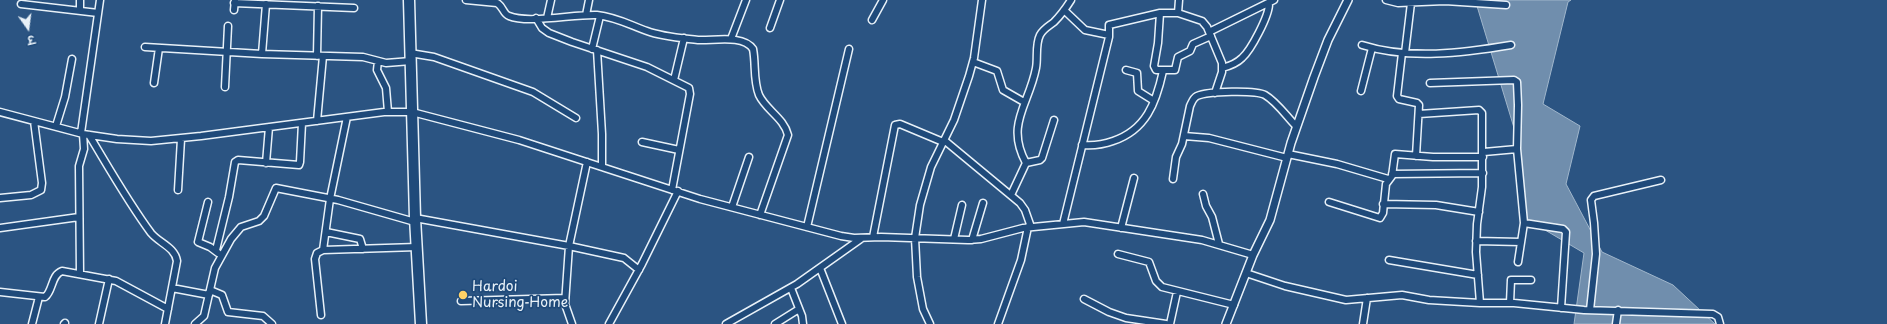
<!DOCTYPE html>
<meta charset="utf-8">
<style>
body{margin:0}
#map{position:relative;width:1887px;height:324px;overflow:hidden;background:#2b5482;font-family:"Playpen Sans","Playpen Sans Deva",sans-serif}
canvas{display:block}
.north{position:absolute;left:8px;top:8px;width:40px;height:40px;-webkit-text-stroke:3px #1f4a7a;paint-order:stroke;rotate:166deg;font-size:11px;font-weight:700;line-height:16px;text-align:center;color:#e8f1f8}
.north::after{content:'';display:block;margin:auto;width:14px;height:18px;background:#e8f1f8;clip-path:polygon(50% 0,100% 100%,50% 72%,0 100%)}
</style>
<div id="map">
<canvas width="1887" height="324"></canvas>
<div class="north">उ</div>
</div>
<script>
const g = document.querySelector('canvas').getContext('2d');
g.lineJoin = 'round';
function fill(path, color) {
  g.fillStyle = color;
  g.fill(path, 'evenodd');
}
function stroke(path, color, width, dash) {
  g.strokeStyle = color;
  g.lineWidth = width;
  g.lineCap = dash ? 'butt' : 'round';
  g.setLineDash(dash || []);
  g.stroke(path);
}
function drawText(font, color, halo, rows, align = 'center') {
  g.font = font + ' "Playpen Sans",sans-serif';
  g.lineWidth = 3.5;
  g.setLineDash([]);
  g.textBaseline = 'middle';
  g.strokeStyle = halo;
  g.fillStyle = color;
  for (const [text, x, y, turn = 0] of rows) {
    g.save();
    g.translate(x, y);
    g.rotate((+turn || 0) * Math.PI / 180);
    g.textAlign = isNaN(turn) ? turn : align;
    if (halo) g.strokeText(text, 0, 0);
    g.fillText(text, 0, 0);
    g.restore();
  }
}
const water = new Path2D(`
 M1483 0H1571L1568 2 1543 104 1580 126 1566 184 1602 252 1673 285 1715 324H1574L1584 253 1523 217 1518 141 1477 6Z`);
const minor = new Path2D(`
 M466 0 497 3C503 6 503 14 509 16 528 24 574 14 597 15 616 17 630 25 647 31 663 37 681 38 698 40 713 41 743 34 753 49 756 64 753 80 759 95 766 110 784 118 788 135L760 215
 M1386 0 1398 3 1445 1 1506 5
 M234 3 354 8
 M21 4 98 13
 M234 10 235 0
 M1064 10 1085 30 1109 35
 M80 11V0
 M1160 13 1158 43 1154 66 1156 70H1175L1178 57 1190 51 1193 44 1211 36
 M1178 13 1179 0
 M586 15 589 0
 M536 18 542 28 549 33 572 42 647 67 689 88 690 94 672 190
 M547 18 551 0
 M872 20 883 0
 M770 28 780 0
 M1209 32 1274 0
 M731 39 746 0
 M1362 45C1409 60 1463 53 1511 45
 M145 47 262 54 363 57 386 63 411 61
 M592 49 600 16
 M597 50 602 134V167
 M410 53 434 57 533 92 576 118
 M1402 53 1397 96 1399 99 1417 103 1419 105 1416 156
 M1405 53 1411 3
 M262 54 266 4
 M317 56 318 6
 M378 61 377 70 386 88 388 112
 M973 62 997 71 1003 90 1024 102
 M1222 68C1230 66 1236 64 1242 58 1251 50 1269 16 1269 4
 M1126 70 1137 73 1138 91 1154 101
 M674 80 684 38
 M154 83 159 48
 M1430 83 1514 80 1517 82 1518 105 1517 149 1524 223 1518 262
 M225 87 228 26
 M1361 91 1372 48
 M0 112 83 134 117 139 151 141 201 136 384 112H412L519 140 700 199 841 236 854 238 881 237 968 240 981 239 1023 228 1084 222 1202 240 1253 255
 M1419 114 1479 110 1482 113V187L1477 224 1476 252 1480 303
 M317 121 323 56
 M56 126 65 97 72 59
 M81 133 100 0
 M89 135C109 168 128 202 151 233 159 243 175 247 177 261L165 324
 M1184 136 1209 138 1287 158
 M944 140 1020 203 1025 210 1031 227
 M642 142 679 150
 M1082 145C1093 146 1102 145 1113 141 1146 130 1156 103 1163 71
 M1484 152 1517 149
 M1288 154 1337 164 1388 179
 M266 163 269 127
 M1026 163C1005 124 1029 105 1036 68 1038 58 1035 45 1040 35 1043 29 1049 26 1054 22 1060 16 1066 8 1071 0
 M1392 174 1483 173
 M1173 179 1176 157 1182 144 1190 106C1192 102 1193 98 1197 96 1208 91 1256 90 1265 95 1277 102 1287 117 1296 126
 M178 190 181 139
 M1203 194 1206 206 1212 217 1219 244
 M1011 195 1026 163 1040 160 1042 158 1054 120
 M0 198 31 195 41 190 42 183 34 121
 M208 202 198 242 210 247 218 253
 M1329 202 1380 218 1383 213 1386 184 1392 176 1395 154 1433 157H1483
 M1383 204 1436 205 1479 212
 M732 207 749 157
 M415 218 569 246 624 258 639 270
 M1524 223 1563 229 1566 232 1561 308
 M1063 224 1109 37V25L1160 13H1178L1202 21 1207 27 1222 63V72L1215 93
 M807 227 849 49
 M0 228 79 217
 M1121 228 1134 178
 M326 232 360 239 363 249
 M873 237 895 125 900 124 943 142
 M954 239 962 205
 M972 240 983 203
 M1476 241 1521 242
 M216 250 229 197 235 162 238 160 299 165 300 162 302 123
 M323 250 330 199 347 117
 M1118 254 1149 262 1156 281 1162 287 1234 305
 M1389 260 1478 275
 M820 268 842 324
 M1246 273 1285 286 1346 300 1402 295 1429 300 1480 303H1514L1584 310 1713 314 1718 317 1720 324
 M80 274 79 166 84 149 83 134
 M172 288 209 295
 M791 288 802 316 803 324
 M210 290 222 295 228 312 263 316 272 324
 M0 292 45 297C53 291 51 275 62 271L116 281 168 309
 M1084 299 1109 312 1126 318 1166 324
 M461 301 565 298
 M1510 303 1511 280H1531
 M1590 310 1596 254 1594 223 1591 200 1594 196 1661 180
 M321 315 315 259 317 253 323 250 417 247
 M32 324 39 297
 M64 324 65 323
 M99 324 109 279
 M195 324 204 316 215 268 231 239 241 227 259 221 264 216 276 188 338 200 415 222
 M572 324 565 304 569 246 587 162
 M609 324 642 264 678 191
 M726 324 797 284 862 238
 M775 324 799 309
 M930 324 923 309 917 277 915 238 920 205 931 167 954 120 969 76 974 58 982 0
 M998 324 1021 260 1028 227
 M1170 324 1177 292
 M1363 324 1367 298
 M1616 324 1618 310`);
const tertiary = new Path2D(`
 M1226 324 1253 255 1270 220 1291 143 1314 77 1328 40 1348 0`);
const trunk = new Path2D(`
 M409 0 415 218 421 324`);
const markers = [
 [463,295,5,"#ffd166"]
];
const poiNames = [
 ["Hardoi",472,287],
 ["Nursing Home",472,303]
];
fill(water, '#708ead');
stroke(water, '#a0b6cb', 1);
stroke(minor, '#e8f1f8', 9);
stroke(tertiary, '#e8f1f8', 10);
stroke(trunk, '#e8f1f8', 13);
stroke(minor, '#1f4a7a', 6);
stroke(tertiary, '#1f4a7a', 7);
stroke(trunk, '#1f4a7a', 10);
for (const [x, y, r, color] of markers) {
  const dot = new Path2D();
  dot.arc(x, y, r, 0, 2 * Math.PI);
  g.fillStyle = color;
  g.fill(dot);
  stroke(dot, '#1f4a7a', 1.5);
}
drawText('14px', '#e8f1f8', '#1f4a7a', poiNames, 'left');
</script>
